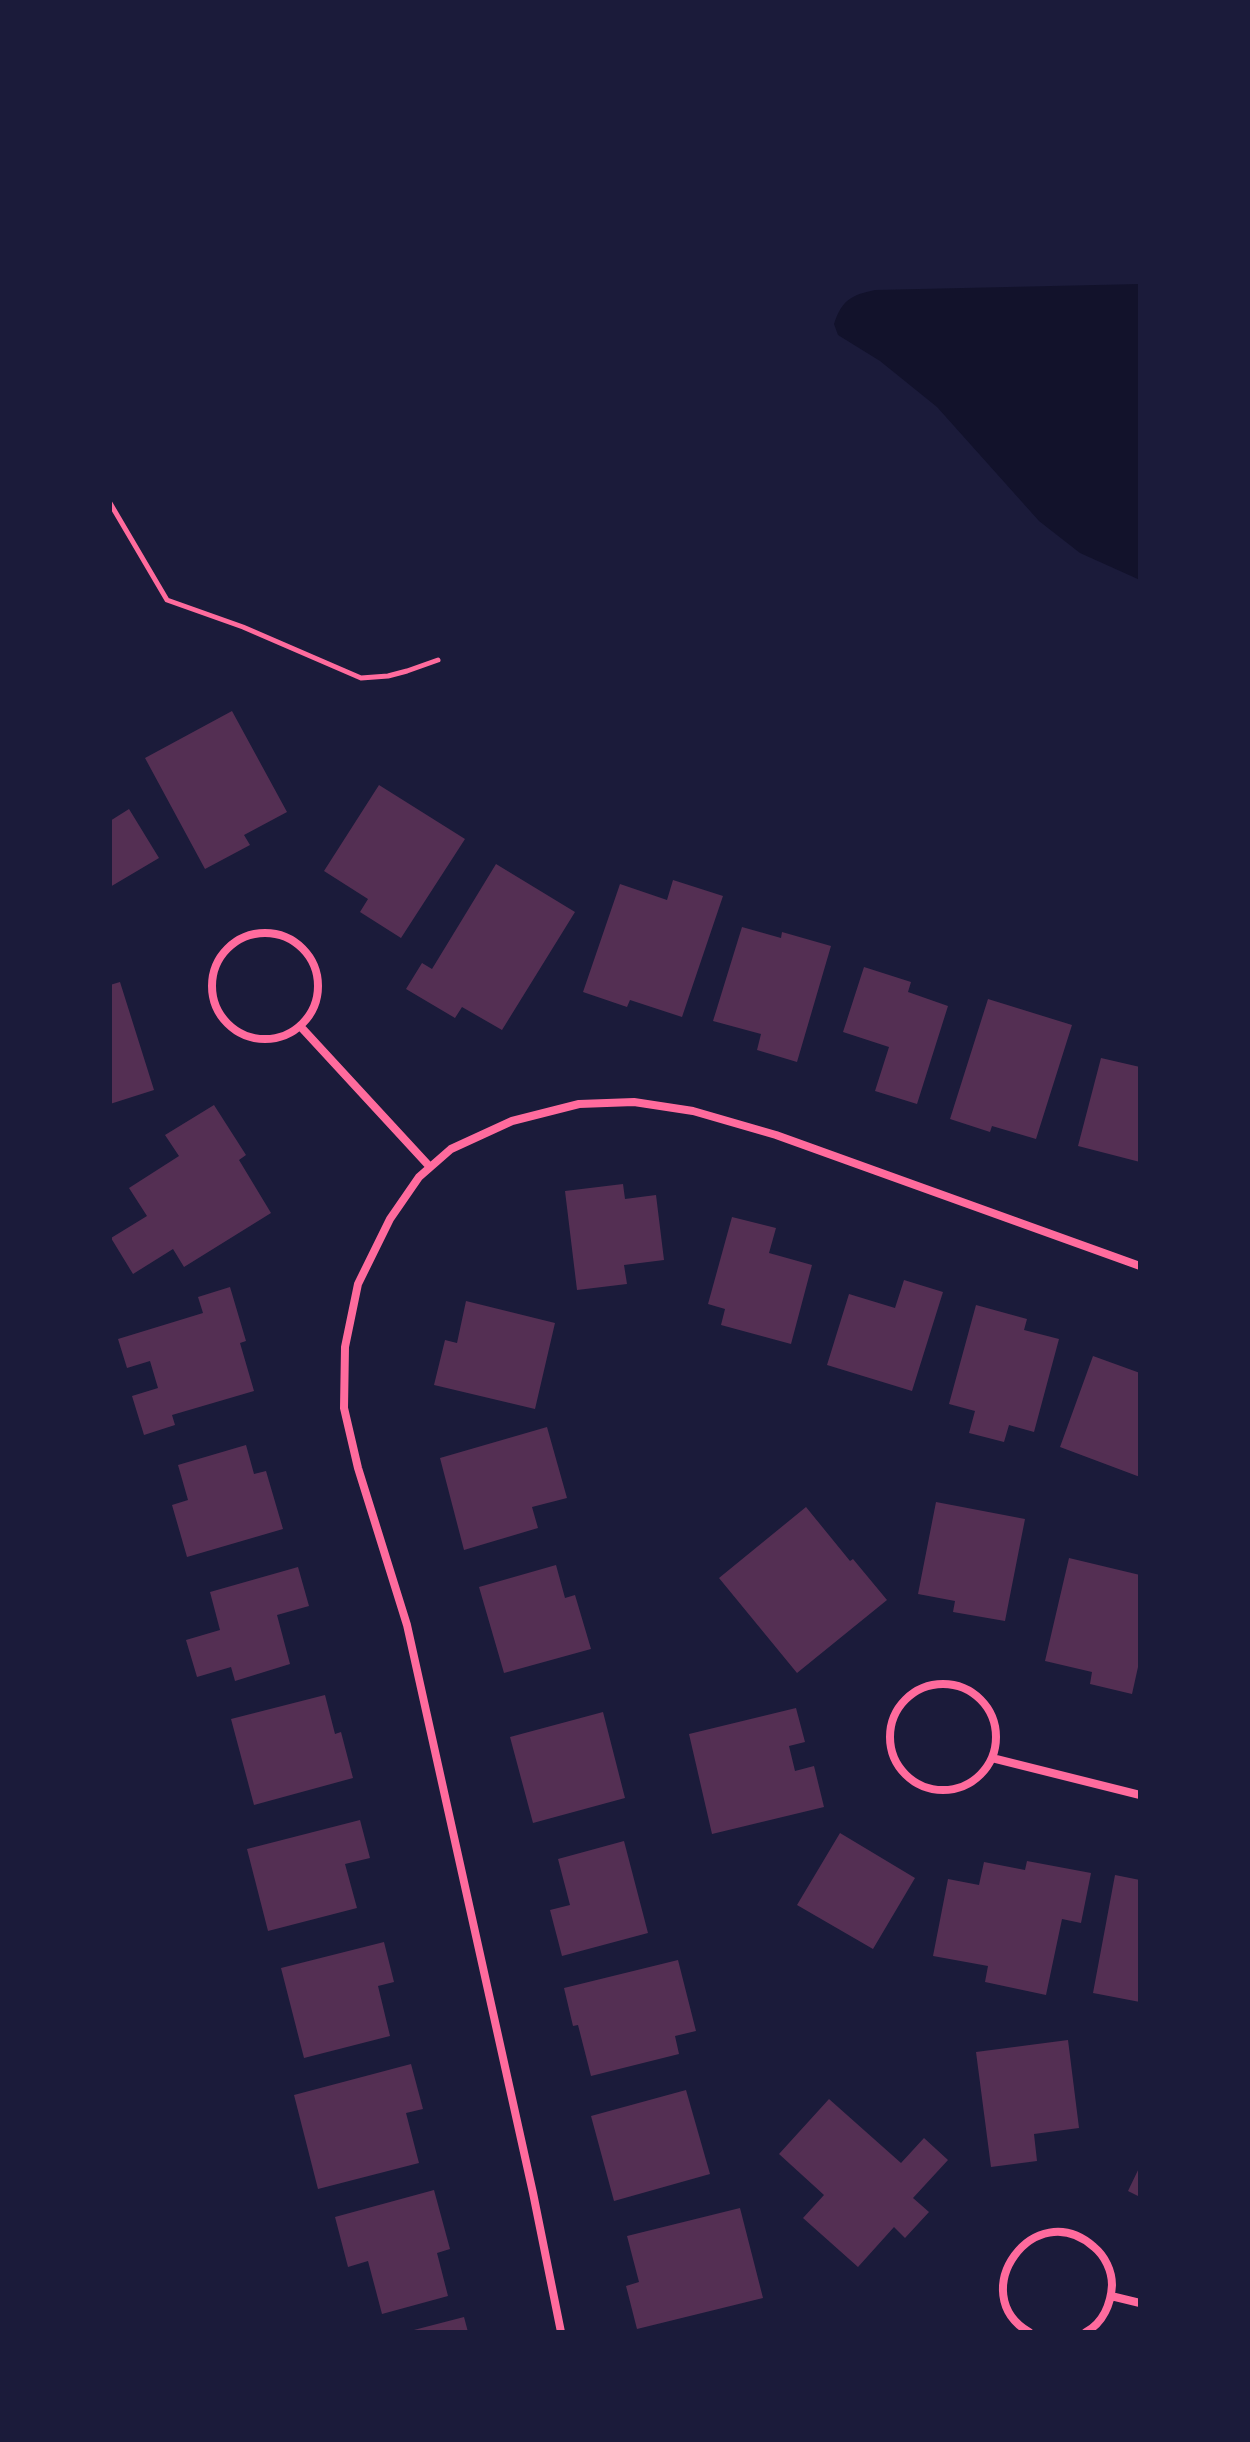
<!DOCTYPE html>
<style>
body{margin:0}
#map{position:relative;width:1250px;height:2442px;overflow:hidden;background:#1b1b3a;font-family:"Zilla Slab",serif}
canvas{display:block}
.frame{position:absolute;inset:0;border:112px solid #1b1b3a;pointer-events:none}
</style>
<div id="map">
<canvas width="1250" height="2442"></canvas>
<div class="frame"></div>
</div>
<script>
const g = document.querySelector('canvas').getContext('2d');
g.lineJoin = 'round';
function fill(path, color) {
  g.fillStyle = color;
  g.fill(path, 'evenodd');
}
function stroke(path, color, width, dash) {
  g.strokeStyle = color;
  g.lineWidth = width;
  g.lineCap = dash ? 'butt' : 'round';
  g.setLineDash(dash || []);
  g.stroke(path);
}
const water = new Path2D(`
 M1140 284V580L1080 553 1039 521 937 407 880 361 838 335 834 324C842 300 851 295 875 290Z`);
const building = new Path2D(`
 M232 711 287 812 244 835 250 845 205 869 145 758Z
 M379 785 465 839 401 938 360 912 368 899 324 871Z
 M129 809 159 858 110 887V821Z
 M496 864 575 912 502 1030 462 1007 455 1018 406 989 422 963 432 969Z
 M673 880 723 896 682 1017 630 1000 627 1007 583 992 620 884 667 900Z
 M742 927 781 938 782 932 831 946 797 1062 757 1050 761 1034 713 1021Z
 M864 967 911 982 908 992 948 1006 917 1104 875 1091 889 1047 843 1032Z
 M120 982 154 1090 110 1104V985Z
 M988 999 1072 1025 1036 1139 992 1126 990 1132 950 1119Z
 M1101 1058 1140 1067V1162L1078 1146Z
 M214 1105 246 1155 239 1160 271 1213 184 1267 173 1249 133 1274 111 1238 147 1216 129 1188 179 1156 165 1135Z
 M623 1184 625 1199 656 1195 664 1260 624 1265 627 1284 577 1290 565 1191Z
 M732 1217 776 1228 769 1253 812 1265 791 1344 721 1325 725 1309 708 1304Z
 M904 1280 943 1292 912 1391 827 1365 849 1294 895 1308Z
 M230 1287 246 1341 240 1343 254 1391 172 1415 175 1425 144 1435 132 1396 158 1388 150 1361 127 1368 118 1339 203 1313 198 1297Z
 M466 1301 555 1323 535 1409 434 1385 445 1340 457 1343Z
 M976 1305 1027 1319 1024 1330 1059 1339 1034 1432 1009 1425 1004 1442 969 1433 975 1411 949 1404Z
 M1093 1356 1140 1373V1477L1060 1447Z
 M547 1427 567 1498 532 1507 538 1528 464 1550 440 1458Z
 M246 1445 254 1474 266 1471 283 1529 187 1557 172 1505 188 1500 178 1465Z
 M936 1502 1025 1519 1005 1621 953 1612 955 1601 918 1594Z
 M806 1507 850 1561 853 1559 887 1600 797 1673 719 1578Z
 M1069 1558 1140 1575V1658L1132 1694 1090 1684 1092 1672 1045 1661Z
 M556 1565 565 1598 575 1595 591 1649 504 1673 479 1587Z
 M298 1567 309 1606 277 1615 290 1664 235 1681 231 1667 197 1677 186 1640 220 1630 210 1592Z
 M325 1695 335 1734 341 1732 353 1778 254 1805 231 1719Z
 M796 1708 805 1742 789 1746 795 1771 814 1766 824 1807 712 1834 689 1734Z
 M603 1712 625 1798 533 1823 510 1737Z
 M360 1820 370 1858 345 1864 357 1908 268 1931 247 1849Z
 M840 1833 915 1878 873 1949 797 1905Z
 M624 1841 648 1933 562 1956 550 1910 570 1905 558 1859Z
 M1027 1861 1091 1873 1081 1923 1062 1919 1046 1995 985 1982 988 1966 933 1956 948 1879 979 1885 984 1862 1025 1870Z
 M1115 1875 1140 1880V2002L1093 1993Z
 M384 1942 394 1982 378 1986 390 2036 304 2058 281 1968Z
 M678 1960 696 2031 675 2036 679 2054 591 2076 578 2025 573 2026 564 1988Z
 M1068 2040 1079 2128 1034 2134 1037 2161 991 2167 976 2052Z
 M411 2064 423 2109 406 2113 419 2163 318 2189 294 2095Z
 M686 2090 710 2174 614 2201 591 2116Z
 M829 2099 901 2163 924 2138 948 2160 913 2198 929 2212 905 2238 894 2227 858 2267 803 2218 824 2195 779 2154Z
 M1140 2166V2197L1128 2191Z
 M434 2190 450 2249 437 2253 448 2296 382 2314 368 2261 348 2267 335 2217Z
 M740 2208 763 2298 637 2329 626 2286 639 2282 627 2236Z
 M464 2317 468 2332H410V2331Z`);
const path = new Path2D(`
 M110 503 167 600 243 627 361 678 388 676 407 671 438 660`);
const minor = new Path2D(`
 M212 986a53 53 0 1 1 106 0a53 53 0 1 1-106 0Z
 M300 1026 430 1167
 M890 1737a53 53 0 1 1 106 0a53 53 0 1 1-106 0Z
 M992 1758 1140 1795
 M1111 2296 1140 2303
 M561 2332 533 2193 407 1625 358 1468 344 1408 345 1347 358 1284 390 1219 419 1177 451 1149 512 1121 579 1104 634 1102 693 1111 776 1135 1140 1266
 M1029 2332C964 2294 1034 2194 1094 2247 1105 2256 1112 2271 1112 2285 1111 2304 1103 2323 1086 2332`);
fill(water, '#12122b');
fill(building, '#542f53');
stroke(path, '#ff6b9d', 5);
stroke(minor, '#ff6b9d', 8);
</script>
